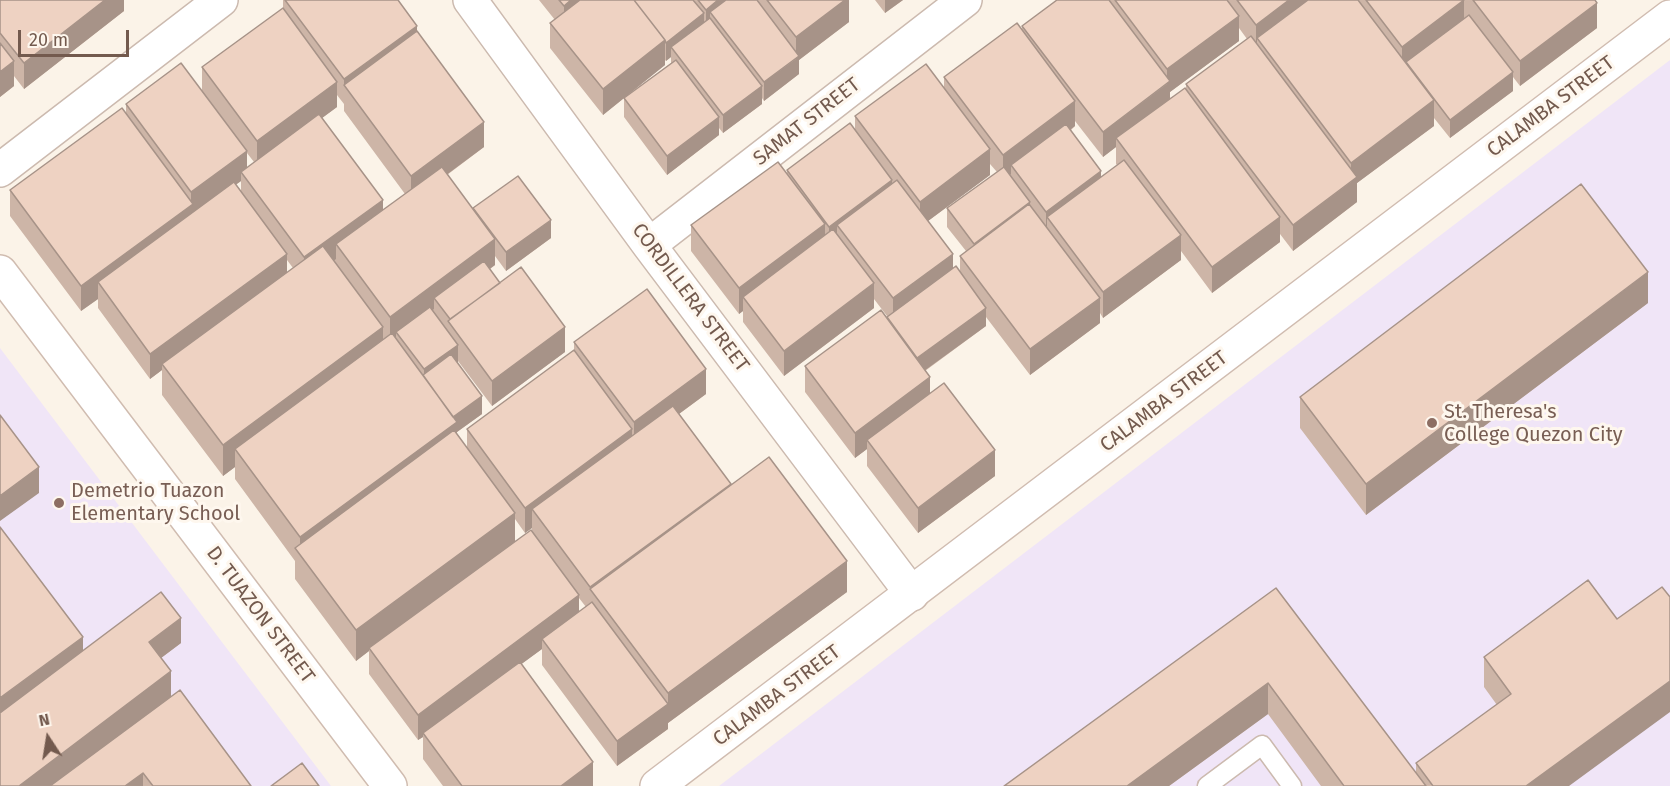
<!DOCTYPE html>
<style>
body{margin:0}
#map{position:relative;width:1670px;height:786px;overflow:hidden;background:#fbf3e8;font-family:"Fira Sans",sans-serif}
canvas{display:block}
.north{position:absolute;left:18px;top:708px;width:60px;height:60px;-webkit-text-stroke:4px #fef7ee;paint-order:stroke;rotate:348deg;font-size:16px;font-weight:700;line-height:24px;text-align:center;color:#735a4e}
.north::after{content:'';display:block;margin:auto;width:21px;height:27px;background:#735a4e;clip-path:polygon(50% 0,100% 100%,50% 72%,0 100%)}
.scale{position:absolute;left:18px;top:30px;width:111px;height:27px;box-sizing:border-box;border:3px solid #735a4e;border-top:0;padding-left:8px;font-size:18px;line-height:21px;white-space:nowrap;color:#735a4e;-webkit-text-stroke:4px #fef7ee;paint-order:stroke}
</style>
<div id="map">
<canvas width="1670" height="786"></canvas>
<div class="north">N</div>
<div class="scale">20 m</div>
</div>
<script>
const g = document.querySelector('canvas').getContext('2d');
g.lineJoin = 'round';
function fill(path, color) {
  g.fillStyle = color;
  g.fill(path, 'evenodd');
}
function stroke(path, color, width, dash) {
  g.strokeStyle = color;
  g.lineWidth = width;
  g.lineCap = dash ? 'butt' : 'round';
  g.setLineDash(dash || []);
  g.stroke(path);
}
function drawText(font, color, halo, rows, align = 'center') {
  g.font = font + ' "Fira Sans",sans-serif';
  g.lineWidth = 6;
  g.setLineDash([]);
  g.textBaseline = 'middle';
  g.strokeStyle = halo;
  g.fillStyle = color;
  for (const [text, x, y, turn = 0] of rows) {
    g.save();
    g.translate(x, y);
    g.rotate((+turn || 0) * Math.PI / 180);
    g.textAlign = isNaN(turn) ? turn : align;
    if (halo) g.strokeText(text, 0, 0);
    g.fillText(text, 0, 0);
    g.restore();
  }
}
const education = new Path2D(`
 M1670 60V786H719Z
 M0 348 234 658 331 786H0Z`);
const lane = new Path2D(`
 M1207 786 1262 745 1292 786`);
const street = new Path2D(`
 M470 0 649 245 912 594
 M0 170 221 0
 M649 245 965 0`);
const secondary = new Path2D(`
 M0 272 390 786
 M657 786 1670 17`);
const wall = new Path2D(`
 M0 0H124V11L24 89 14 76V86L0 97Z
 M283 0H398L484 147 447 175 473 210V208L551 238 506 271 495 256V265L490 269 500 283 565 352 492 406 458 361V363L482 414 457 432V435L467 448V429L574 350V342L706 394 679 414 731 485 847 592 668 723V729L617 766 542 665V649L521 664 593 786H443L423 759V737L418 740 369 674V651L356 661 295 579V561L235 479V467L223 476 162 395V370L150 379 98 308V299L81 311 10 216V190L126 113V104L202 92V67L283 8ZM337 95 344 104V111L405 194 383 210 322 118 337 107ZM247 153 254 162 247 168ZM241 181V192L235 185ZM287 260 293 268 287 273ZM515 519 525 533 532 528V532L515 541ZM579 598 586 607 579 611Z
 M539 0H849V22L799 60V74L764 101 762 98V104L723 133 719 128V135L667 175 624 117V98L671 63V57L666 61 665 60V65L603 115 550 48V23L555 20Z
 M875 0H903L885 13Z
 M1057 0H1595L1597 28 1520 86 1513 77V91L1450 138 1434 118V126L1357 183V202L1293 251 1280 234V242L1212 293 1181 251V260L1103 318 1100 313V323L1030 375 986 317V326L925 371 930 394 995 476 918 533 867 466V449L855 458 805 392V366L887 319V316L874 299V308L784 376 743 322V311L739 314 691 251V225L787 173V170L855 131V116L944 88V77L1022 31V26ZM1239 28 1247 39 1186 84V90L1170 98V92L1239 41ZM1075 121 1103 157 1116 147V164L1117 165 1101 177 1071 130 1075 126ZM990 164 997 172 947 208V227L966 251 960 256V272L953 269 928 221 990 175Z
 M1648 303 1366 515 1300 428V397Z
 M1588 580 1569 786H1321L1268 714 1169 786H1004L1276 588 1416 773V763L1497 705 1484 687V657Z
 M181 643 161 658 171 696 251 786H0L83 651Z`);
const shadedWall = new Path2D(`
 M105 0H124V11L24 89V63Z
 M571 0H603L564 31V6Z
 M718 0H741L710 12V25L706 28V10Z
 M845 0H849V22L799 60V74L764 101V82L796 59V37Z
 M885 0H903L885 13Z
 M1289 0H1324L1257 38V49L1256 50V25Z
 M1464 0V26L1402 73V47Z
 M1597 3V28L1520 86V61Z
 M704 13V32L671 47V57L666 61V43Z
 M1239 16V41L1170 92V107L1116 138V147L1103 157V132L1167 84V69Z
 M417 26V51L344 85V104V79Z
 M665 40V65L603 115V89Z
 M14 61V86L0 97V72Z
 M1513 72V91L1450 138V120Z
 M337 82V107L257 166V141Z
 M762 86V104L723 133V115Z
 M1434 100V126L1357 183V202L1293 251V225L1351 182V163Z
 M1075 101V126L1015 171 1011 165V174L1003 180V155Z
 M719 117V135L667 175V156Z
 M484 122V147L411 201V176Z
 M990 149V175L920 227V202Z
 M247 151V177L241 172V181L193 216 98 282V299L81 311V286L191 205V192Z
 M1101 171V189L1047 217V230H1046V212Z
 M892 180V198L837 225V240L829 245V227Z
 M383 200V225L336 244V259L304 283V257Z
 M1030 202V220L974 262V244Z
 M1280 217V242L1212 293V267Z
 M551 220V238L506 271V252Z
 M825 224V249L743 297V311L739 314V288Z
 M1181 235V260L1103 318V292Z
 M495 239V265L440 305 434 298V309L399 335 396 332V337L390 342V317Z
 M287 254V279L162 364V370L150 379V354Z
 M953 254V280L893 324V298Z
 M1648 272V303L1366 515V484Z
 M874 283V308L784 376V351Z
 M1100 298V323L1030 375V349Z
 M986 308V326L917 376V358Z
 M383 327V358L235 449V467L223 476V445Z
 M565 327V352L492 406V381Z
 M458 345V363L424 379V369Z
 M706 369V394L634 447V422Z
 M930 377V403L867 440V449L855 458V433Z
 M482 396V414L457 432V453L300 555V537L452 417Z
 M632 429V454L532 509V528L525 533V508Z
 M995 450V476L918 533V508Z
 M39 467V493L0 521V496Z
 M731 484V509L590 589V612V587Z
 M515 513V544L369 648V651L356 661V630Z
 M847 561V592L668 723V729L617 766V741L668 704V693Z
 M579 595V621L542 639V649L425 735 423 733V737L418 740V715Z
 M181 618V643L149 667V642Z
 M83 637V668L0 729V698Z
 M171 671V697L52 786H19Z
 M1670 681V712L1569 786H1526Z
 M1268 683V714L1169 786H1127Z
 M593 762V786H561Z
 M143 773V786H125Z`);
const building = new Path2D(`
 M0 0H105L24 63 0 33Z
 M285 0H398L417 26 344 79Z
 M559 0H571L564 6Z
 M580 0H634L665 40 603 89 550 23Z
 M634 0H693L704 13 666 43 665 40Z
 M698 0H718L706 10Z
 M726 0H757L799 56 764 82 710 12Z
 M767 0H845L796 37Z
 M1057 0H1109L1170 81 1103 132 1022 26Z
 M1115 0H1227L1239 16 1167 69Z
 M1237 0H1289L1256 25Z
 M1308 0H1358L1434 100 1351 163 1257 38Z
 M1366 0H1464L1402 47Z
 M1473 0H1595L1597 3 1520 61Z
 M283 8 337 82 257 141 202 67Z
 M1469 15 1513 72 1450 120 1406 62Z
 M710 18 762 86 723 115 671 47Z
 M1017 23 1075 101 1003 155 944 77Z
 M417 31 484 122 411 176 344 85Z
 M1251 36 1357 177 1293 225 1186 84Z
 M0 43 14 61 0 72Z
 M676 60 719 117 667 156 624 98Z
 M181 63 247 151 191 192 126 104Z
 M926 64 990 149 920 202 855 116Z
 M1185 88 1280 217 1212 267 1116 138Z
 M122 108 193 204 81 286 10 190Z
 M319 114 383 200 304 257 241 172Z
 M850 123 892 180 829 227 787 170Z
 M1066 124 1101 171 1046 212 1011 165Z
 M1124 160 1181 235 1103 292 1047 217Z
 M778 162 825 224 739 288 691 225Z
 M442 167 495 239 390 317 336 244Z
 M1004 167 1030 202 974 244 947 208Z
 M518 176 551 220 506 252 473 208Z
 M897 180 953 254 893 298 837 225Z
 M234 182 287 254 150 354 98 282Z
 M1581 184 1648 272 1366 484 1300 397Z
 M1029 204 1100 298 1030 349 960 256Z
 M833 229 874 283 784 351 743 297Z
 M323 246 383 327 223 445 162 364Z
 M484 261 500 283 450 319 434 298Z
 M956 266 986 308 917 358 887 317Z
 M521 267 565 327 492 381 448 321Z
 M647 289 706 369 634 422 574 342Z
 M430 307 458 345 424 369 396 332Z
 M881 310 930 377 855 433 805 366Z
 M392 333 457 422 300 537 235 449Z
 M574 350 632 429 525 508 467 429Z
 M451 354 482 396 453 417 423 375Z
 M944 383 995 450 918 508 867 440Z
 M673 406 731 484 590 587 532 509Z
 M0 415 39 467 0 496Z
 M454 430 515 513 356 630 295 548Z
 M769 457 847 561 668 693 590 589Z
 M0 527 83 637 0 698Z
 M531 530 579 595 418 715 369 648Z
 M1588 580 1617 619 1662 587 1670 597V681L1526 786H1433L1416 763 1511 694 1484 657Z
 M1276 588 1426 786H1344L1268 683 1127 786H1004Z
 M161 592 181 618 149 642 171 671 19 786H0V713Z
 M592 602 668 704 617 741 542 639Z
 M520 662 593 762 561 786H462L423 733Z
 M180 690 251 786H153L143 773 125 786H50Z
 M302 763 319 786H271Z`);
const markers = [
 [1432,423,6,"#8d6e63"],
 [59,503,6,"#8d6e63"]
];
const streetNames = [
 ["CALAMBA STREET",1551,107,-37],
 ["SAMAT STREET",807,122,-38],
 ["CORDILLERA STREET",690,298,53],
 ["CALAMBA STREET",1164,402,-37],
 ["D. TUAZON STREET",260,615,53],
 ["CALAMBA STREET",777,696,-37]
];
const educationNames = [
 ["St. Theresa's",1444,412],
 ["College Quezon City",1444,435],
 ["Demetrio Tuazon",71,491],
 ["Elementary School",71,514]
];
fill(education, '#f0e5f7');
stroke(lane, '#ccbaaf', 21);
stroke(street, '#ccbaaf', 36);
stroke(secondary, '#d0bcb0', 36);
stroke(lane, '#fff', 18);
stroke(street, '#fff', 33);
stroke(secondary, '#fff', 33);
fill(wall, '#cdb5a7');
fill(shadedWall, '#a79388');
fill(building, '#eed2c2');
stroke(building, '#a79388', 1.5);
for (const [x, y, r, color] of markers) {
  const dot = new Path2D();
  dot.arc(x, y, r, 0, 2 * Math.PI);
  g.fillStyle = color;
  g.fill(dot);
  stroke(dot, '#fef7ee', 2);
}
drawText('20px', '#735a4e', '#fef7ee', streetNames);
drawText('20px', '#785e54', '#fef7ee', educationNames, 'left');
</script>
